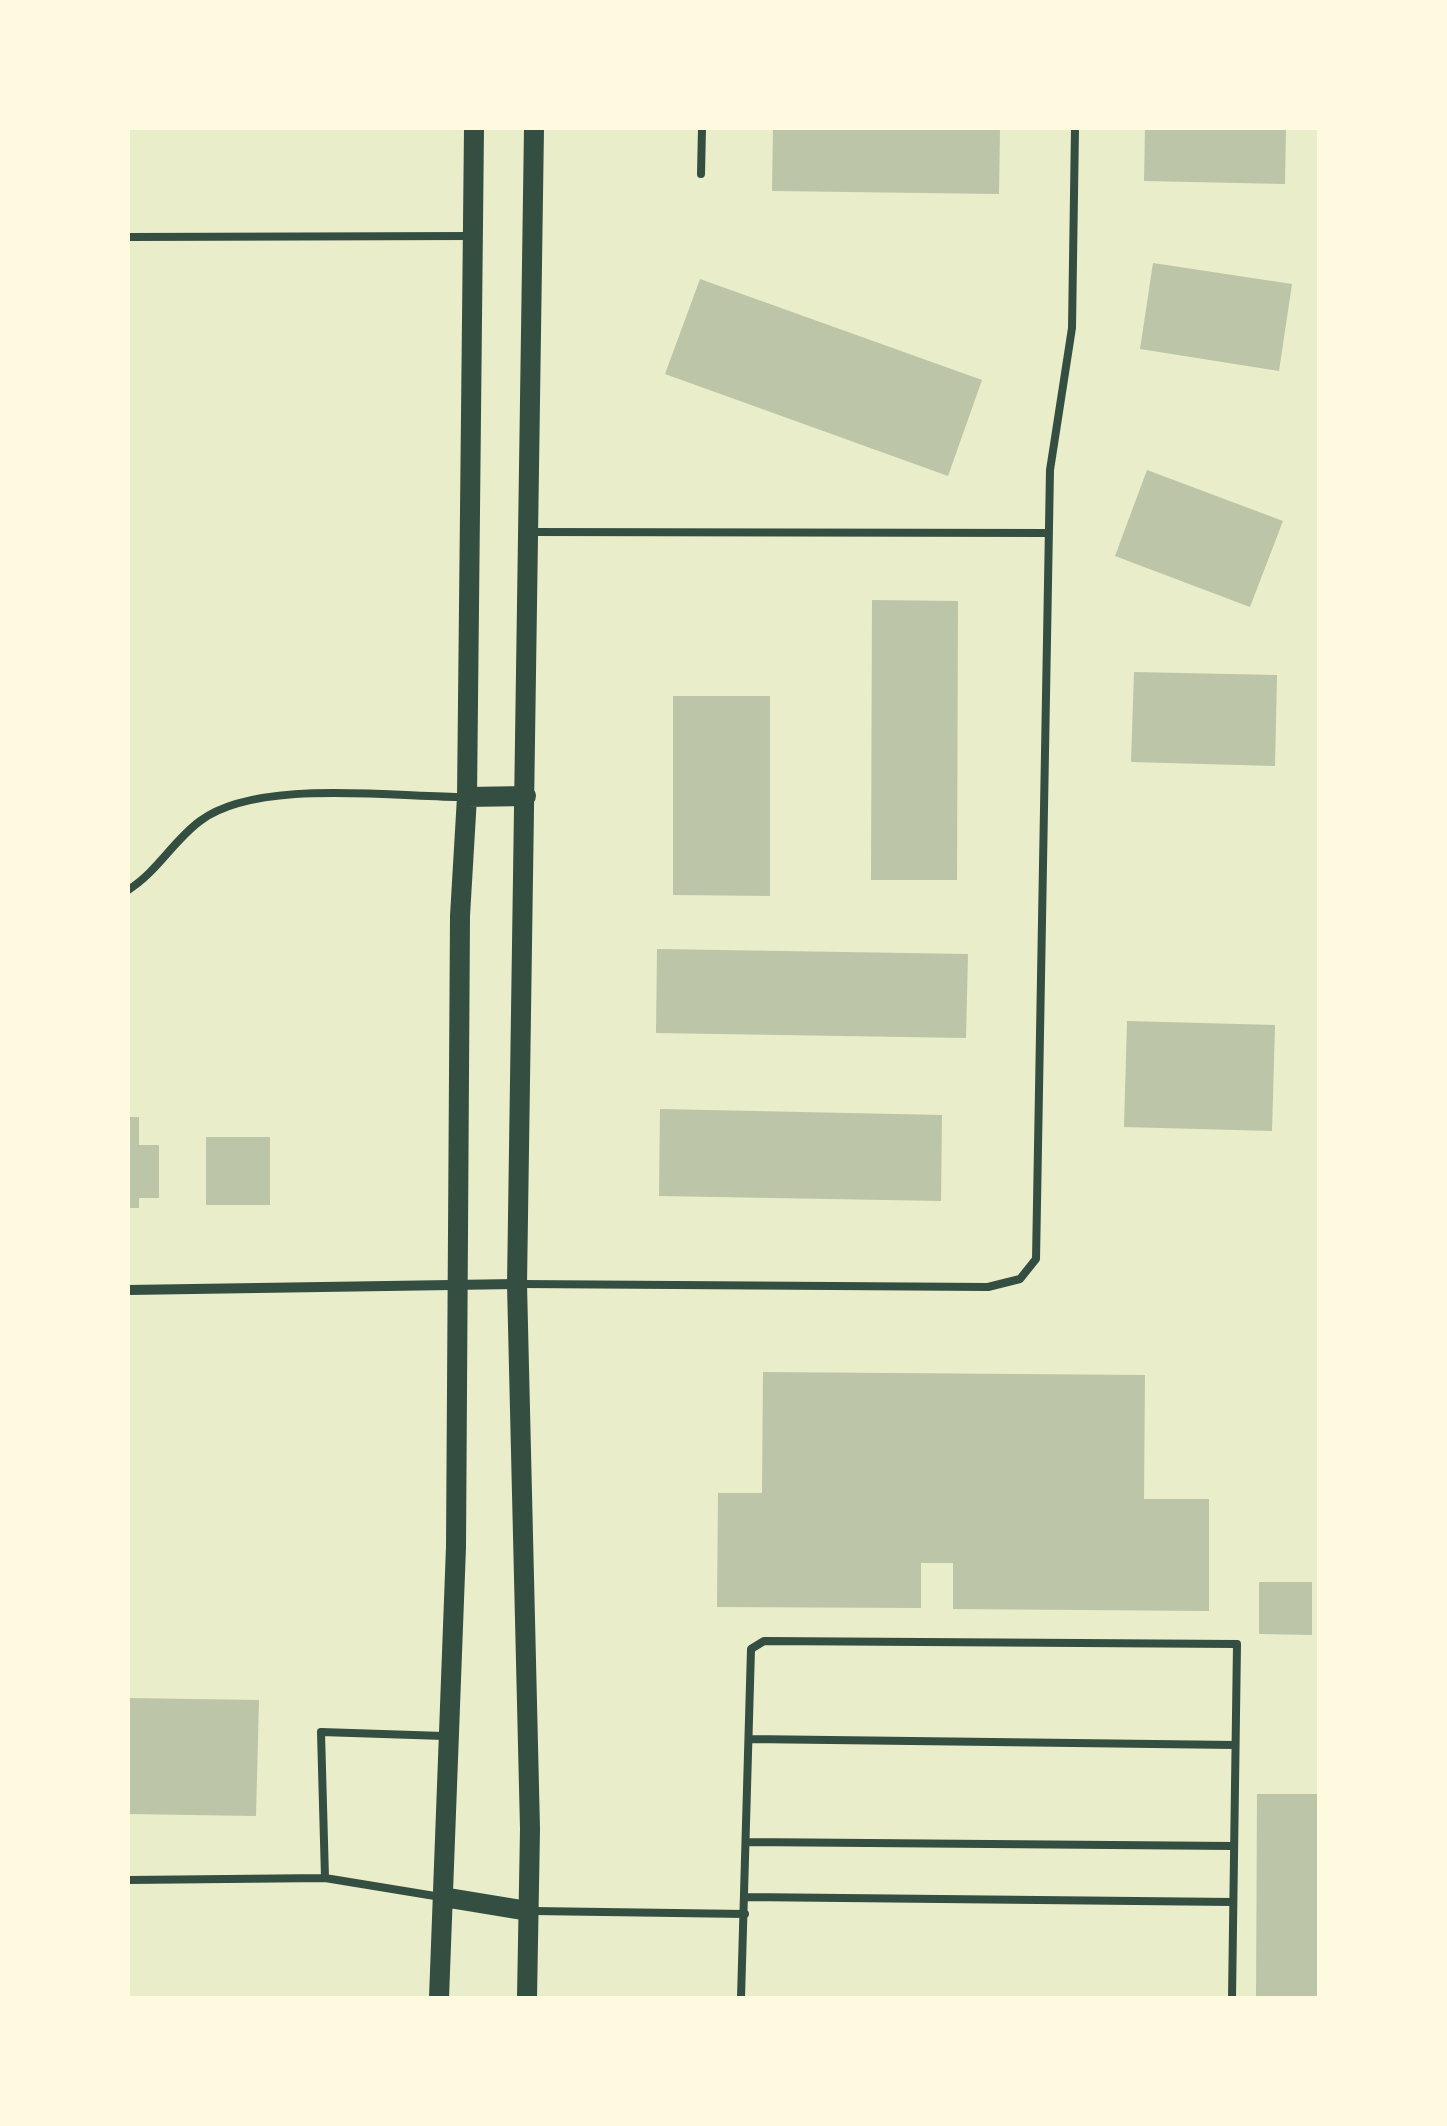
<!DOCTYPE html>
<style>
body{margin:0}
#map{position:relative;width:1447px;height:2126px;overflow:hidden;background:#e9edc9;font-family:Lato,sans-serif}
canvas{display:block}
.frame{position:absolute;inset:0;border:130px solid #fefae0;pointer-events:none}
</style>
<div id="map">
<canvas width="1447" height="2126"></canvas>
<div class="frame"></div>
</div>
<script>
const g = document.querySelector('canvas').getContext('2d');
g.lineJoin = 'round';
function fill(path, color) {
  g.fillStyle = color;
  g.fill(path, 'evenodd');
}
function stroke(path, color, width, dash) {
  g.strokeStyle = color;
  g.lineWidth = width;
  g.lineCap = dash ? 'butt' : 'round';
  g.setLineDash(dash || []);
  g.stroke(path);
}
const building = new Path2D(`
 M773 128H1000L999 194 772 191Z
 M1145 128H1286L1285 184 1144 181Z
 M1153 263 1292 284 1279 371 1140 349Z
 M700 279 982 380 948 476 665 374Z
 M1147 470 1283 521 1250 607 1115 556Z
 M872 600 958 601 957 880H871Z
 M1134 672 1277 675 1275 766 1131 762Z
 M673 696H770V896L673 895Z
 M657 949 968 954 966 1038 656 1033Z
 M1127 1021 1275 1025 1272 1131 1124 1127Z
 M660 1109 942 1115 941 1201 659 1196Z
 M128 1117H139V1145H159V1198H139V1208H128Z
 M206 1137H270V1205H206Z
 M763 1372 1145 1375 1144 1499H1209V1611L953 1609V1563H921V1608L717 1607 718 1493H762Z
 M1259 1582H1312V1635L1259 1634Z
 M128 1698 259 1700 256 1816 128 1814Z
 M1257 1794H1320V1998H1256Z`);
const service = new Path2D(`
 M701 174 702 128
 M128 237 472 236
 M529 532 1049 533
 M128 890C157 872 173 841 200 821 257 778 393 797 465 797
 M519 1284 988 1287 1020 1279 1036 1259 1050 470 1072 328 1075 128
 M749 1739 1235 1745
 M746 1842 1233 1846
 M325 1878 321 1732 444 1736
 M128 1880 325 1878 441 1897
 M745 1897 1233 1902
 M533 1911 745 1914
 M741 1998 751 1649 764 1641 1237 1644 1232 1998`);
const minor = new Path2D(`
 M128 1290 516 1284`);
const secondary = new Path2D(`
 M467 797 526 796
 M443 1897 528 1911
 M439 1998 456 1547 460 916 467 797 474 128
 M527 1998 530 1829 517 1284 534 128`);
fill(building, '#bcc5a7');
stroke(service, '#344e41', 8);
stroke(minor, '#344e41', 10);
stroke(secondary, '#344e41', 20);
</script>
